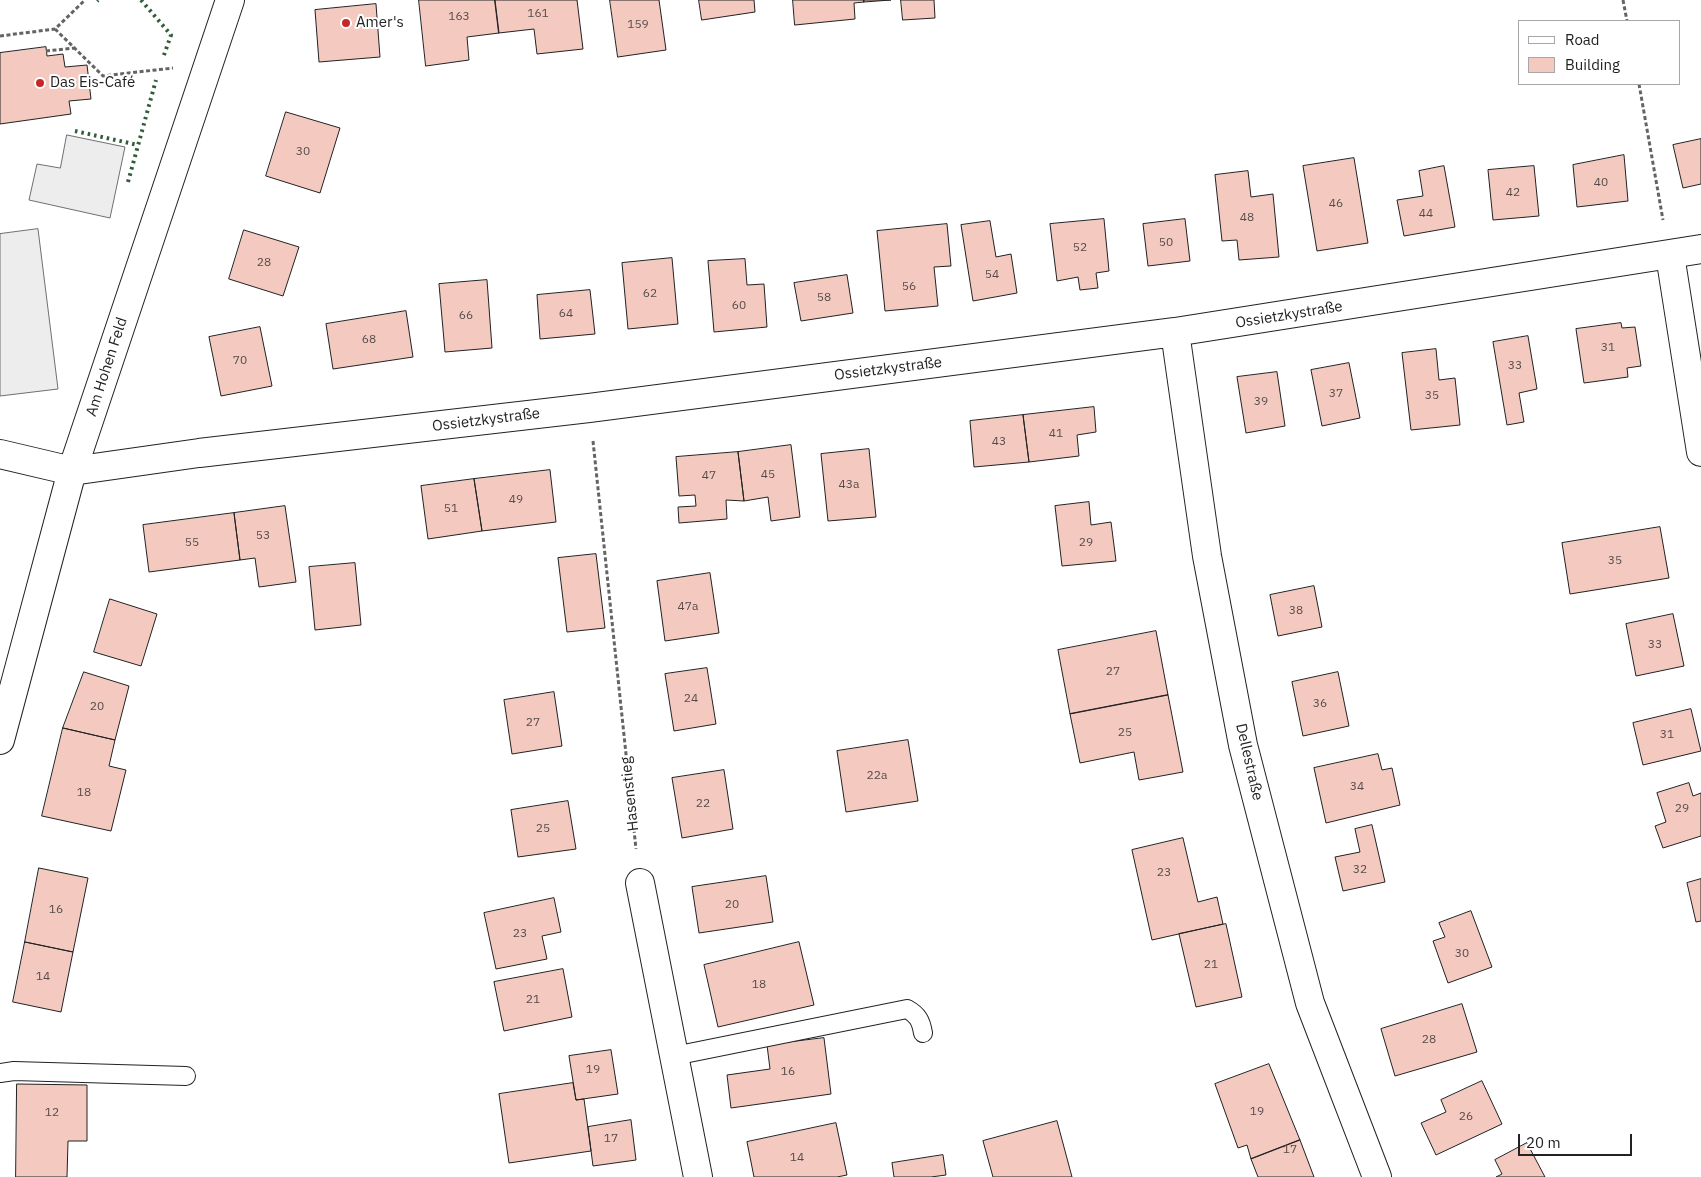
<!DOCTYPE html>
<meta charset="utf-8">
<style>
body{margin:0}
#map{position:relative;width:1701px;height:1177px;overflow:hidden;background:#fff;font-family:"IBM Plex Sans",sans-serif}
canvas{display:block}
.legend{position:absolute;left:1518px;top:20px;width:162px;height:65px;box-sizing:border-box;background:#fff;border:1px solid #a7a7a7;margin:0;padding:6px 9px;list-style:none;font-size:15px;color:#222}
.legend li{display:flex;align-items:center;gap:10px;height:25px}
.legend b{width:25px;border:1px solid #a7a7a7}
.scale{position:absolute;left:1518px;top:1134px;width:114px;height:22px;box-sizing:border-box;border:2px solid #222;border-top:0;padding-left:6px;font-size:15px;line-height:18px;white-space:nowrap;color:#222;-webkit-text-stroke:4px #fff;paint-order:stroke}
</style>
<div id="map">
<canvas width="1701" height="1177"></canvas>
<ul class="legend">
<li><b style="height:6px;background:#fff"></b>Road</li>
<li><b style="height:14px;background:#f3c9c0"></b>Building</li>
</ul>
<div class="scale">20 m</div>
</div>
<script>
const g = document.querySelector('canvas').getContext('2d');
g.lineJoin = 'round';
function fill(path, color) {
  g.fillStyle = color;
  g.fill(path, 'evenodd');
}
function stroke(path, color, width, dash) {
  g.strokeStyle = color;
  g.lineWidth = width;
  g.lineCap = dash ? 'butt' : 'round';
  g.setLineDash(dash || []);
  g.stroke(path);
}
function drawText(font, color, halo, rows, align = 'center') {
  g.font = font + ' "IBM Plex Sans",sans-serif';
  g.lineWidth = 4;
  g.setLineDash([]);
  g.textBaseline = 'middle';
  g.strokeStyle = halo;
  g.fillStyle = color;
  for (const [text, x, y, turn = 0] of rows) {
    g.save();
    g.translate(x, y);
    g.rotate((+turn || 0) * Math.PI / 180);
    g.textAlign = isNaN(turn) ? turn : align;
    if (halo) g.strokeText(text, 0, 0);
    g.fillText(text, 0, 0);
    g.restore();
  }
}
const parking = new Path2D(`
 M67 135 125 147 110 218 29 200 37 164 60 168Z
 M38 229 58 389 0 396V234Z`);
const building = new Path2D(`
 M419 0H495L499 33 467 37 469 60 426 66Z
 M495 0H577L583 49 537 54 534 29 499 33Z
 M610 0H659L666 50 618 57Z
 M699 0H754L755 12 702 20Z
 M793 0H864V2L854 3 855 19 795 25Z
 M864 0H891L864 2Z
 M901 0H934L935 18 903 20Z
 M376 4 380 57 319 62 315 10Z
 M46 47 47 56 63 54 65 67 87 65 91 99 69 101 71 114 0 124V53Z
 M286 112 340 128 320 193 266 176Z
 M1701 139V184L1683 188 1673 145Z
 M1624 155 1628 201 1577 207 1573 165Z
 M1354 158 1368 243 1317 251 1303 166Z
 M1444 166 1455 227 1404 236 1397 200 1423 196 1419 171Z
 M1534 166 1539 216 1493 220 1488 170Z
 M1248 171 1251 197 1273 194 1279 257 1239 260 1237 240 1222 241 1215 175Z
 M1104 219 1109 271 1096 273 1098 288 1080 290 1078 277 1057 281 1050 224Z
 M1185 219 1190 261 1148 266 1143 224Z
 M990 221 996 257 1011 254 1017 293 973 301 961 225Z
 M947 224 951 266 934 267 938 306 885 311 877 231Z
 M244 230 299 247 283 296 229 279Z
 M672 258 678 324 628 329 622 263Z
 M745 259 747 285 764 284 767 327 714 332 708 261Z
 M847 275 853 313 801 321 794 283Z
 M487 280 492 348 445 352 439 284Z
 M590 290 595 334 540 339 537 295Z
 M406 311 413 357 333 369 326 324Z
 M1621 323 1622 328 1635 327 1641 366 1627 368 1628 377 1584 383 1576 329Z
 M260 327 272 386 221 396 209 337Z
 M1528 336 1537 389 1519 393 1524 422 1507 425 1493 342Z
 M1436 349 1439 380 1455 378 1460 425 1411 430 1402 353Z
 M1349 363 1360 418 1322 426 1311 370Z
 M1277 372 1285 426 1246 433 1237 377Z
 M1094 407 1096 432 1077 435 1079 456 1029 462 1023 415Z
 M1023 415 1029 462 974 467 970 421Z
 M791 445 800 517 771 521 768 497 744 501 738 452Z
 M869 449 876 517 828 521 821 454Z
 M738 452 744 501 726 500 727 519 679 523 678 507 696 506 695 495 679 496 676 457Z
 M550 470 556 522 482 531 474 479Z
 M474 479 482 531 428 539 421 486Z
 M1089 502 1091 525 1111 522 1116 561 1062 566 1055 506Z
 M285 506 296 582 259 587 255 558 240 560 234 513Z
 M234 513 240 560 149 572 143 525Z
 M1660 527 1669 578 1570 594 1562 543Z
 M596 554 605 628 567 632 558 558Z
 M355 563 361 625 315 630 309 567Z
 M710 573 719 633 665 641 657 581Z
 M1314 586 1322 627 1278 636 1270 595Z
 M110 599 157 614 141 666 94 652Z
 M1673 614 1684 666 1636 676 1626 624Z
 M1156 631 1168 695 1070 714 1058 650Z
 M707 668 716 724 674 731 665 674Z
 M84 672 129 686 115 740 63 728Z
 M1338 672 1349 726 1303 736 1292 682Z
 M554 692 562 746 512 754 504 700Z
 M1168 695 1183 772 1139 780 1134 752 1080 763 1070 714Z
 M1691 709 1701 751 1643 765 1633 723Z
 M63 728 115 740 109 766 126 770 111 831 42 816Z
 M908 740 918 801 846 812 837 751Z
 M1378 754 1382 770 1392 768 1400 805 1326 823 1314 768Z
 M724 770 733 829 682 838 672 778Z
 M1689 783 1693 796 1701 793V836L1663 848 1655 826 1666 822 1657 793Z
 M568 801 576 849 518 857 511 810Z
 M1372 825 1385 882 1343 891 1335 857 1360 852 1355 829Z
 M1183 838 1198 902 1217 897 1223 924 1152 940 1132 850Z
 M39 868 88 878 73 952 25 942Z
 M766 876 773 922 699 933 692 887Z
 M1701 879V921L1696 922 1687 883Z
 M554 898 561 932 542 936 547 959 496 969 484 913Z
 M1471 911 1492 967 1448 983 1433 941 1445 937 1439 923Z
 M1226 924 1242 997 1196 1007 1179 934Z
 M25 942 73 952 61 1012 13 1002Z
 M799 942 814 1005 718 1027 704 965Z
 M563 969 572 1017 504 1031 494 982Z
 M1462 1004 1477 1052 1395 1076 1381 1029Z
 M824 1038 831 1094 731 1108 727 1075 770 1069 767 1045Z
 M611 1050 618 1094 576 1100 569 1056Z
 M1269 1064 1300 1140 1251 1159 1247 1145 1238 1148 1215 1084Z
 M1482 1081 1502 1124 1436 1155 1421 1123 1446 1112 1441 1100Z
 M573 1083 576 1100 584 1099 591 1151 509 1163 499 1094Z
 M17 1084 87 1085V1141H68L67 1177H16Z
 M631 1120 636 1160 593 1166 588 1127Z
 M1057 1121 1072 1177H993L983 1141Z
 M836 1123 847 1175 837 1177H754L747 1142Z
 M1300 1140 1314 1177H1258L1251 1159Z
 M1527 1143 1545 1177H1496L1502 1174 1495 1160Z
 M943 1155 946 1175 931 1177H894L892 1163Z`);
const path = new Path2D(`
 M1623 0 1627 21
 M55 29 103 76 173 68
 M0 36 55 29 85 0
 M46 51 75 48
 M1639 84 1663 220
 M593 441 636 849`);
const lane = new Path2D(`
 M674 1056 907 1009C918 1015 921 1021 923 1033
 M0 1073 14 1071 186 1076`);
const street = new Path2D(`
 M1670 255 1701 452
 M1175 332 1207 556 1243 745 1310 1003 1377 1177
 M0 454 72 471 199 453 589 408 1175 332 1701 249
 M0 740 72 471 230 0
 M640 883 698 1177`);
const hedge = new Path2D(`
 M141 0 171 35 163 58
 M97 1 98 0
 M75 131 138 145
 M128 182 156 80`);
const markers = [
 [346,23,5,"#c62828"],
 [40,83,5,"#c62828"]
];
const numberNames = [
 ["161",538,14],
 ["163",459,17],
 ["159",638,25],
 ["30",303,152],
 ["40",1601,183],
 ["42",1513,193],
 ["46",1336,204],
 ["44",1426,214],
 ["48",1247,218],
 ["50",1166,243],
 ["52",1080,248],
 ["28",264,263],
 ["54",992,275],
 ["56",909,287],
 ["62",650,294],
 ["58",824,298],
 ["60",739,306],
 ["64",566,314],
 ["66",466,316],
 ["68",369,340],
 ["31",1608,348],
 ["70",240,361],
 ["33",1515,366],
 ["37",1336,394],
 ["35",1432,396],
 ["39",1261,402],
 ["41",1056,434],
 ["43",999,442],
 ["45",768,475],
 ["47",709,476],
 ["43a",849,485],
 ["49",516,500],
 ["51",451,509],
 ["53",263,536],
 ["55",192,543],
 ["29",1086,543],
 ["35",1615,561],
 ["47a",688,607],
 ["38",1296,611],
 ["33",1655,645],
 ["27",1113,672],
 ["24",691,699],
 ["36",1320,704],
 ["20",97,707],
 ["27",533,723],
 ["25",1125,733],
 ["31",1667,735],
 ["22a",877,776],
 ["34",1357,787],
 ["18",84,793],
 ["22",703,804],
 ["29",1682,809],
 ["25",543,829],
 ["32",1360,870],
 ["23",1164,873],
 ["20",732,905],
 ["16",56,910],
 ["23",520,934],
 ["30",1462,954],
 ["21",1211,965],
 ["14",43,977],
 ["18",759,985],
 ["21",533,1000],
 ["28",1429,1040],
 ["19",593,1070],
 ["16",788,1072],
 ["19",1257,1112],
 ["12",52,1113],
 ["26",1466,1117],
 ["17",611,1139],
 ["17",1290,1150],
 ["14",797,1158]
];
const poiNames = [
 ["Amer's",356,23],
 ["Das Eis-Café",50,83]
];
const streetNames = [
 ["Ossietzkystraße",1289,315,-9],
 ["Am Hohen Feld",107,367,-72],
 ["Ossietzkystraße",888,369,-7],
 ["Ossietzkystraße",486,420,-7],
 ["Dellestraße",1249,762,77],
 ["Hasenstieg",630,794,-96]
];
fill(parking, '#ededed');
stroke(parking, '#6f6f6f', 1);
fill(building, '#f3c9c0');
stroke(building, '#222', 1);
stroke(lane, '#222', 20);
stroke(street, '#222', 30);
stroke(path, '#646464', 3, [4, 2.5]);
stroke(lane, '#fff', 18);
stroke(street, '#fff', 28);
stroke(hedge, '#2f5e38', 4, [2.5, 4]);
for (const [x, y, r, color] of markers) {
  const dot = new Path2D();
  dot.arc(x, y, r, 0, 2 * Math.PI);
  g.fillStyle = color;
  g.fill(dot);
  stroke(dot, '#fff', 2);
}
drawText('12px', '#564c4a', null, numberNames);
drawText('15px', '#222', '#fff', poiNames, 'left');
drawText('15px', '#222', '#fff', streetNames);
</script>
